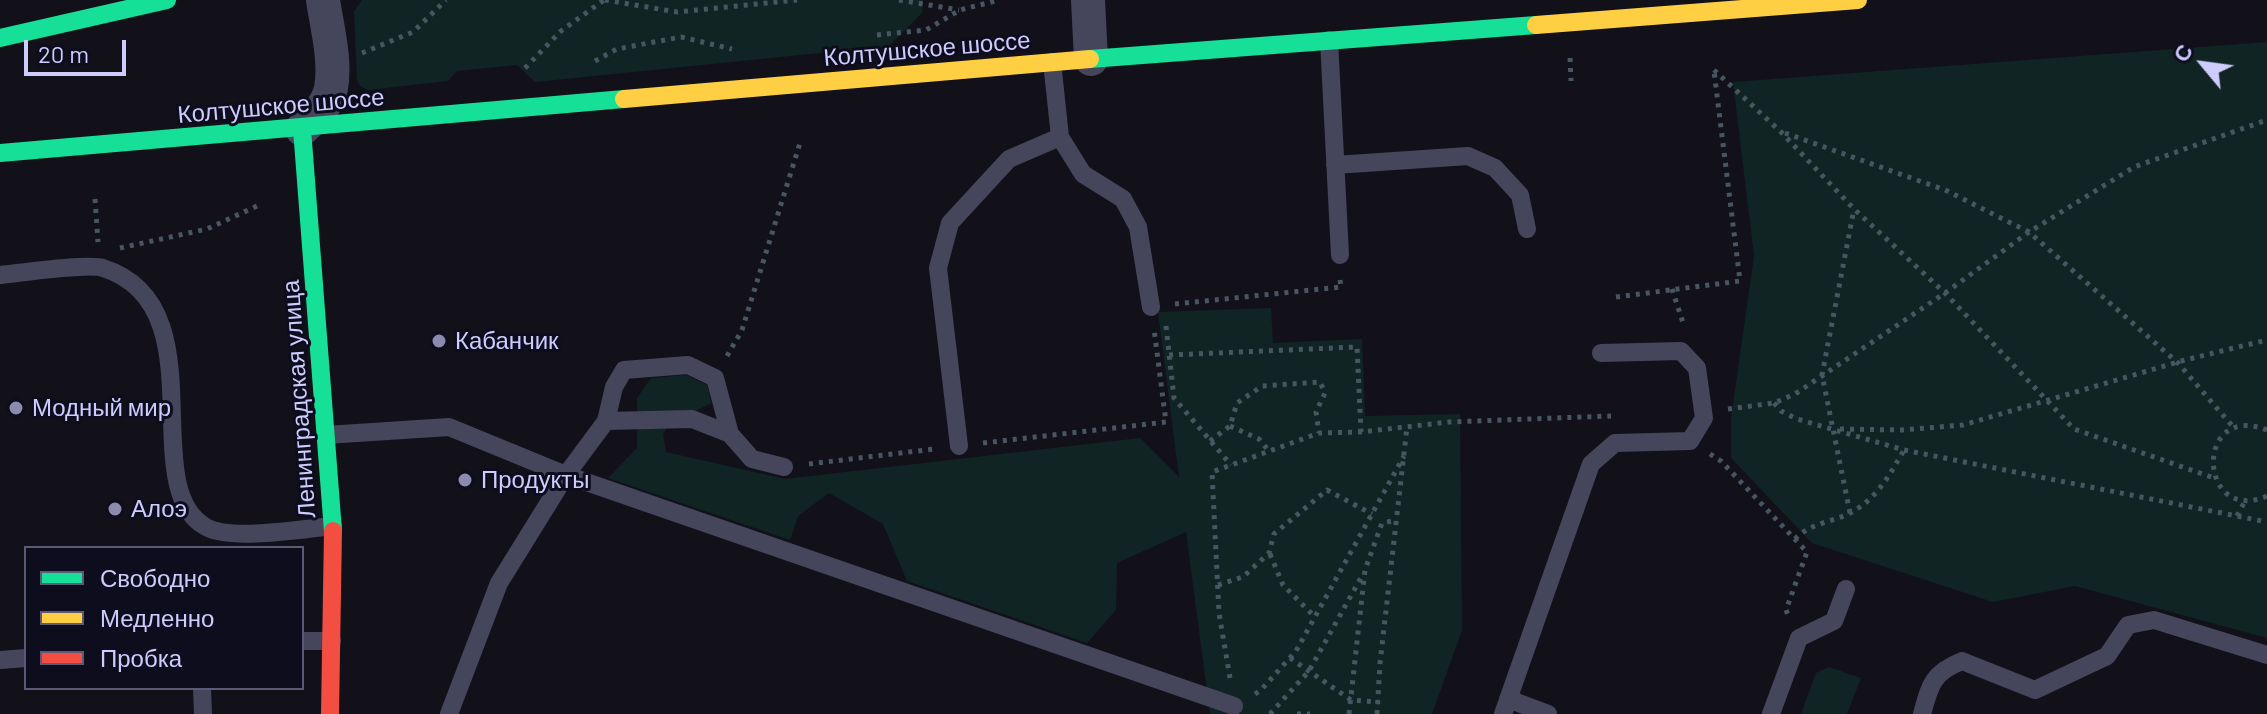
<!DOCTYPE html>
<meta charset="utf-8">
<style>
body{margin:0}
#map{position:relative;width:2267px;height:714px;overflow:hidden;background:#12111a;font-family:Barlow,sans-serif}
canvas{display:block}
.legend{position:absolute;left:24px;top:546px;width:280px;height:144px;box-sizing:border-box;background:#0e0d1e;border:2px solid #5b5977;margin:0;padding:10px 14px;list-style:none;font-size:24px;color:#cecbfd}
.legend li{display:flex;align-items:center;gap:16px;height:40px}
.legend b{width:40px;border:2px solid #5b5977}
.north{position:absolute;left:2163px;top:24px;width:80px;height:80px;-webkit-text-stroke:6px #0e0d1e;paint-order:stroke;rotate:299deg;font-size:22px;font-weight:700;line-height:32px;text-align:center;color:#cecbfd}
.north::after{content:'';display:block;margin:auto;width:28px;height:36px;background:#cecbfd;clip-path:polygon(50% 0,100% 100%,50% 72%,0 100%)}
.scale{position:absolute;left:24px;top:40px;width:102px;height:36px;box-sizing:border-box;border:4px solid #cecbfd;border-top:0;padding-left:10px;font-size:24px;line-height:28px;white-space:nowrap;color:#cecbfd;-webkit-text-stroke:6px #0e0d1e;paint-order:stroke}
</style>
<div id="map">
<canvas width="2267" height="714"></canvas>
<ul class="legend">
<li><b style="height:10px;background:#16e098"></b>Свободно</li>
<li><b style="height:10px;background:#ffcf43"></b>Медленно</li>
<li><b style="height:10px;background:#f24e42"></b>Пробка</li>
</ul>
<div class="north">С</div>
<div class="scale">20 m</div>
</div>
<script>
const g = document.querySelector('canvas').getContext('2d');
g.lineJoin = 'round';
function fill(path, color) {
  g.fillStyle = color;
  g.fill(path, 'evenodd');
}
function stroke(path, color, width, dash) {
  g.strokeStyle = color;
  g.lineWidth = width;
  g.lineCap = dash ? 'butt' : 'round';
  g.setLineDash(dash || []);
  g.stroke(path);
}
function drawText(font, color, halo, rows, align = 'center') {
  g.font = font + ' Barlow,sans-serif';
  g.lineWidth = 6;
  g.setLineDash([]);
  g.textBaseline = 'middle';
  g.strokeStyle = halo;
  g.fillStyle = color;
  for (const [text, x, y, turn = 0] of rows) {
    g.save();
    g.translate(x, y);
    g.rotate((+turn || 0) * Math.PI / 180);
    g.textAlign = isNaN(turn) ? turn : align;
    if (halo) g.strokeText(text, 0, 0);
    g.fillText(text, 0, 0);
    g.restore();
  }
}
const green = new Path2D(`
 M362 0H923L922 13 889 46 535 82 517 65 457 71 448 81 368 90 360 86 357 80 354 11Z
 M2267 42V638L2075 586 1993 602 1812 543 1731 458V418L1754 256 1733 82Z
 M1271 308 1273 343 1362 339 1365 416 1460 414 1462 630 1432 714H1210L1186 532 1117 563 1116 610 1087 643 907 581 883 524 829 493 798 516 790 540 608 478 637 448V398L651 378 686 375 707 385 711 403 694 412 675 414 663 434 666 452 785 479 1140 438 1179 477 1158 312Z
 M1829 667 1861 678 1847 714H1801L1816 673Z`);
const path = new Path2D(`
 M605 0 677 12 797 0
 M899 0 959 10
 M877 35 926 30 960 10 999 0
 M362 53 413 32 446 0
 M1570 58 1571 81
 M595 61 617 49 681 37 732 49
 M525 68 561 31 604 0
 M1714 70 1781 132 1854 209 1945 293 2074 429 2214 478
 M1785 133 1945 190 2029 232 2178 363 2234 428
 M95 199 98 242
 M120 248 207 229 257 206
 M1672 289 1684 326
 M1616 297 1740 281 1714 71
 M1175 304 1341 287 1340 280
 M1166 326 1174 398 1231 465
 M1169 355 1357 347 1361 432
 M727 356 742 330 800 143
 M1774 403 1781 411 1797 419 1904 450 2267 522
 M1728 409 1774 403 1795 394 1945 293 2029 232 2134 167 2267 120
 M1230 426 1259 439 1269 451
 M1840 429 1902 430 1963 425 2185 360 2267 340
 M2267 430C2193 401 2198 526 2267 496
 M1210 441 1230 426 1237 403 1262 386 1320 382 1325 393 1316 412 1319 433
 M983 443 1166 422 1154 329
 M1710 454 1721 461 1807 552 1786 610 1788 615
 M809 464 934 449
 M1850 513 1822 375 1854 209
 M2237 516 2245 501
 M1795 539C1808 525 1829 522 1846 515 1876 501 1889 476 1904 450
 M1270 554 1283 585 1315 617
 M1218 585 1243 577 1269 553 1274 534 1327 490 1372 514
 M1290 658 1351 700 1378 702
 M1230 678 1219 613 1212 472 1319 433 1361 432 1449 422 1611 416
 M1255 694 1261 690 1296 651 1404 456
 M1270 714 1309 671 1363 574
 M1297 714H1310
 M1349 714 1365 570 1382 523 1397 520
 M1377 714 1380 663 1407 427`);
const lane = new Path2D(`
 M1329 40 1340 255
 M1052 62 1060 137 1083 174 1123 199 1138 227 1151 307
 M1335 165 1468 156 1495 168 1520 195 1527 229
 M0 275C20 273 89 263 103 268 220 305 134 487 206 527 230 541 303 529 333 526
 M606 421 692 419 730 434 752 459 784 467
 M326 435 449 427 566 475 1234 706
 M959 446 938 268 950 223 1009 159 1060 137
 M302 641H332
 M0 660 26 658
 M202 688 203 714
 M1508 699 1548 714
 M449 714 499 583 566 475 606 421 614 387 624 370 688 365 715 378 730 434
 M1503 714 1591 464 1615 443 1690 441 1704 418 1697 368 1681 351 1601 353
 M1771 714 1799 638 1834 621 1846 589
 M1922 714C1930 685 1932 673 1962 661L2035 690 2107 656 2128 625 2154 620 2267 655`);
const street = new Path2D(`
 M1088 0 1091 59
 M302 129C314 118 328 105 331 88 336 61 327 27 323 0`);
const fast = new Path2D(`
 M0 38 167 0
 M1090 59 1536 25
 M302 129 333 531
 M0 153 624 99`);
const slow = new Path2D(`
 M1536 25 1858 0
 M624 99 1090 59`);
const jam = new Path2D(`
 M330 714 333 531`);
const markers = [
 [439,341,8,"#8c8aae"],
 [16,408,8,"#8c8aae"],
 [465,480,8,"#8c8aae"],
 [115,509,8,"#8c8aae"]
];
const streetNames = [
 ["Колтушское шоссе",927,49,-5],
 ["Колтушское шоссе",281,106,-5],
 ["Ленинградская улица",299,399,-94]
];
const poiNames = [
 ["Кабанчик",455,341],
 ["Модный мир",32,408],
 ["Продукты",481,480],
 ["Алоэ",131,509]
];
fill(green, '#102424');
stroke(path, '#485661', 5, [4, 6]);
stroke(lane, '#45465b', 18);
stroke(street, '#45465b', 34);
stroke(fast, '#16e098', 18);
stroke(slow, '#ffcf43', 18);
stroke(jam, '#f24e42', 18);
for (const [x, y, r, color] of markers) {
  const dot = new Path2D();
  dot.arc(x, y, r, 0, 2 * Math.PI);
  g.fillStyle = color;
  g.fill(dot);
  stroke(dot, '#0e0d1e', 3);
}
drawText('24px', '#cecbfd', '#0e0d1e', streetNames);
drawText('24px', '#cecbfd', '#0e0d1e', poiNames, 'left');
</script>
